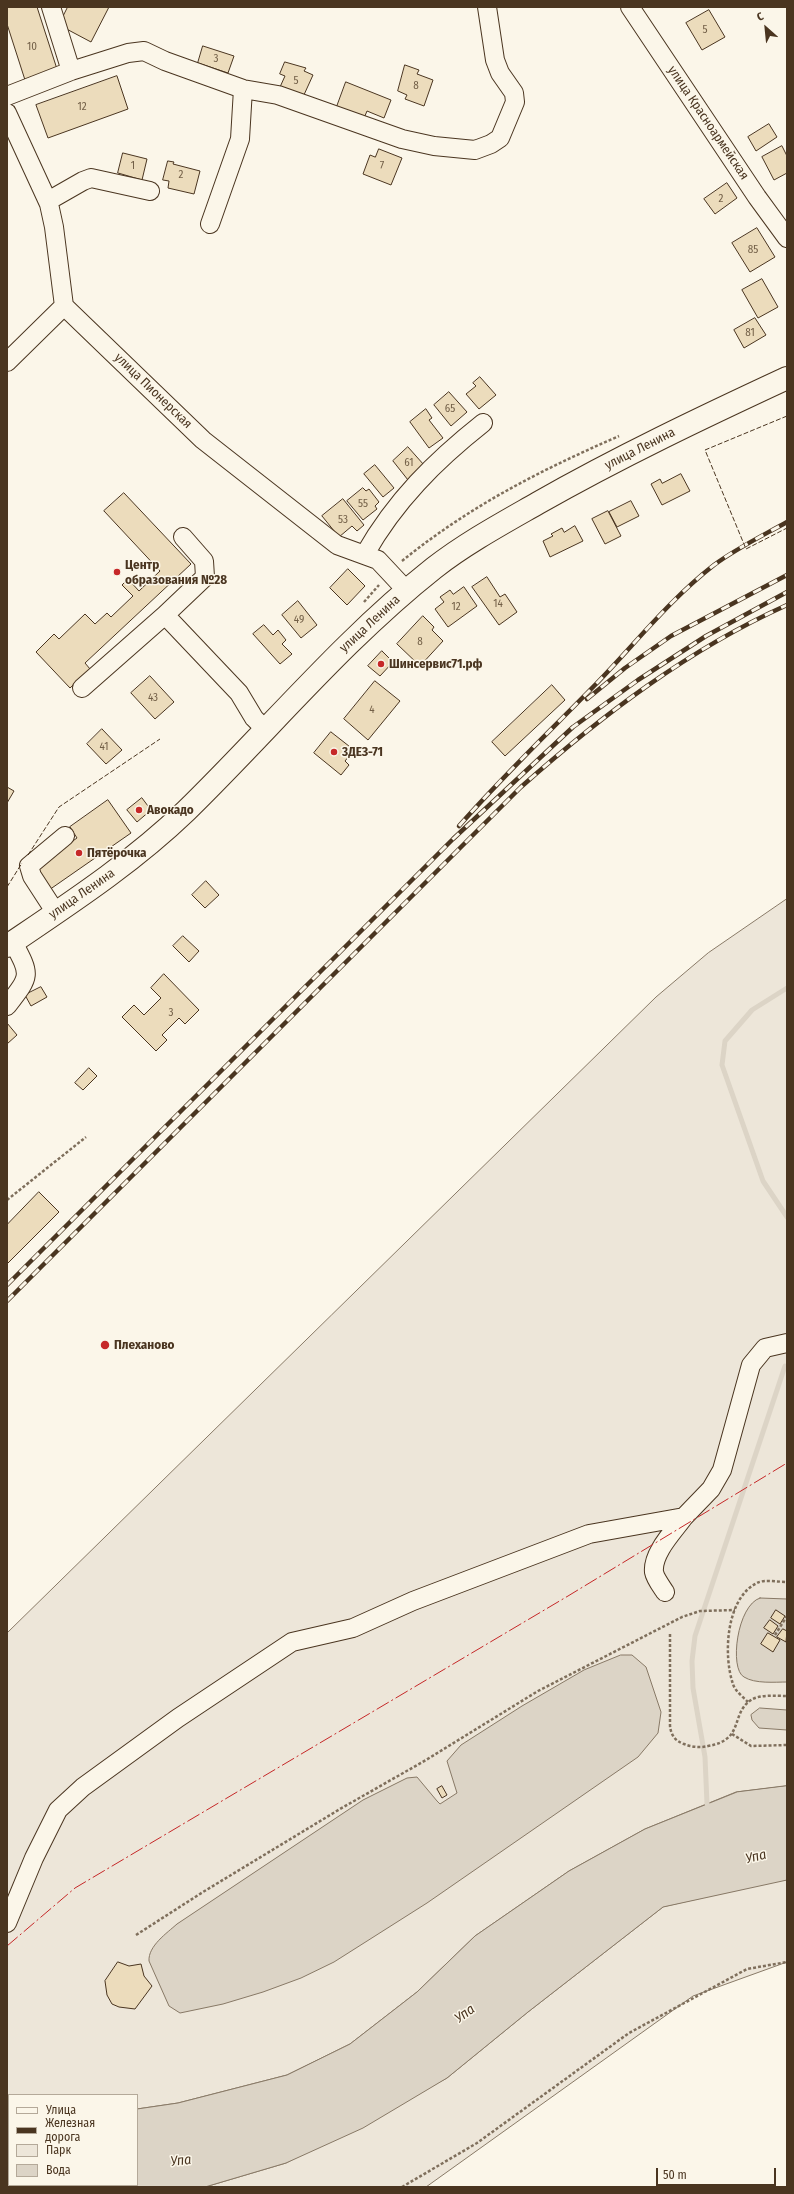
<!DOCTYPE html>
<meta charset="utf-8">
<style>
body{margin:0}
#map{position:relative;width:794px;height:2194px;overflow:hidden;background:#fbf6e9;font-family:"Fira Sans Condensed",sans-serif}
canvas{display:block}
.frame{position:absolute;inset:0;border:8px solid #4a3520;pointer-events:none}
.legend{position:absolute;left:8px;top:2094px;width:130px;height:92px;box-sizing:border-box;background:#fbf6e9;border:1px solid #b4a999;margin:0;padding:5px 7px;list-style:none;font-size:12px;color:#4a3520}
.legend li{display:flex;align-items:center;gap:8px;height:20px}
.legend b{width:20px;border:1px solid #b4a999}
.north{position:absolute;left:746px;top:8px;width:40px;height:40px;-webkit-text-stroke:3px #fbf6e9;paint-order:stroke;rotate:333deg;font-size:11px;font-weight:700;line-height:16px;text-align:center;color:#4a3520}
.north::after{content:'';display:block;margin:auto;width:14px;height:18px;background:#4a3520;clip-path:polygon(50% 0,100% 100%,50% 72%,0 100%)}
.scale{position:absolute;left:656px;top:2168px;width:120px;height:18px;box-sizing:border-box;border:2px solid #4a3520;border-top:0;padding-left:5px;font-size:12px;line-height:14px;white-space:nowrap;color:#4a3520;-webkit-text-stroke:3px #fbf6e9;paint-order:stroke}
</style>
<div id="map">
<canvas width="794" height="2194"></canvas>
<div class="frame"></div>
<ul class="legend">
<li><b style="height:5px;background:#fbf6e9"></b>Улица</li>
<li><b style="height:5px;background:#4a3520"></b>Железная дорога</li>
<li><b style="height:11px;background:#ede6d9"></b>Парк</li>
<li><b style="height:11px;background:#dcd4c6"></b>Вода</li>
</ul>
<div class="north">С</div>
<div class="scale">50 m</div>
</div>
<script>
const g = document.querySelector('canvas').getContext('2d');
g.lineJoin = 'round';
function fill(path, color) {
  g.fillStyle = color;
  g.fill(path, 'evenodd');
}
function stroke(path, color, width, dash) {
  g.strokeStyle = color;
  g.lineWidth = width;
  g.lineCap = dash ? 'butt' : 'round';
  g.setLineDash(dash || []);
  g.stroke(path);
}
function drawText(font, color, halo, rows, align = 'center') {
  g.font = font + ' "Fira Sans Condensed",sans-serif';
  g.lineWidth = 3;
  g.setLineDash([]);
  g.textBaseline = 'middle';
  g.strokeStyle = halo;
  g.fillStyle = color;
  for (const [text, x, y, turn = 0] of rows) {
    g.save();
    g.translate(x, y);
    g.rotate((+turn || 0) * Math.PI / 180);
    g.textAlign = isNaN(turn) ? turn : align;
    if (halo) g.strokeText(text, 0, 0);
    g.fillText(text, 0, 0);
    g.restore();
  }
}
const green = new Path2D(`
 M787 899V1786L736 1792 645 1829 569 1871 475 1936 417 1992 350 2044 287 2075 178 2103 137 2109V2095H9V2132H7V1633L656 997 708 953Z
 M780 1880H787V1962L693 1996 426 2187H205L286 2163 447 2078 528 2012 663 1907Z`);
const water = new Path2D(`
 M760 1598 787 1599V1682C775 1682 755 1684 744 1677 729 1669 737 1605 760 1598Z
 M621 1655H632L646 1667 661 1712 658 1733 638 1757 427 1903 334 1962 301 1978 263 1992 223 2004 180 2013 169 2006 149 1961C148 1946 167 1933 177 1924L363 1800 407 1778 417 1777 437 1801 440 1804 457 1793 447 1761 461 1745 522 1706 584 1670Z
 M760 1708 787 1710V1730L759 1728 752 1720 751 1715Z
 M787 1786V1880L663 1907 528 2012 447 2078 363 2128 286 2163 205 2187H7V2132H9V2185H137V2109L178 2103 287 2075 350 2044 417 1992 475 1936 569 1871 645 1829 737 1792Z`);
const stream = new Path2D(`
 M787 988 752 1010 725 1041 722 1065 763 1181 787 1217
 M707 1804 705 1757 693 1688 692 1661 695 1636 785 1366`);
const building = new Path2D(`
 M7 7H37L57 69 25 80 7 24Z
 M68 7H109L91 42 59 25Z
 M709 10 725 37 702 50 686 23Z
 M203 46 234 56 228 73 198 63Z
 M285 62 306 68 304 71 313 75 303 97 280 87 285 76 280 74Z
 M405 65 419 70 417 74 433 80 424 106 405 99 407 95 398 91Z
 M117 76 128 109 48 138 36 105Z
 M346 82 391 100 384 118 367 111 362 123 335 112Z
 M769 124 777 137 756 151 748 137Z
 M782 146 787 156V173L774 180 762 157Z
 M379 149 402 158 391 185 363 174 370 155 375 157Z
 M123 153 147 159 142 180 118 173Z
 M168 161 174 162 173 164 200 171 194 194 168 188 169 181 163 180Z
 M727 183 737 198 715 214 704 199Z
 M757 228 775 257 750 272 732 243Z
 M762 279 778 307 758 318 742 290Z
 M755 318 766 335 744 348 734 330Z
 M480 377 496 395 479 409 466 394 476 386 473 383Z
 M449 392 467 412 451 426 434 405Z
 M426 409 432 418 429 420 443 438 429 448 410 422Z
 M408 447 424 465 408 480 393 461Z
 M375 465 394 488 383 497 364 474Z
 M681 474 690 491 662 505 651 484 660 479 662 483Z
 M363 488 366 491 369 489 379 502 375 506 377 509 363 520 347 501Z
 M124 493 191 564 85 663 90 669 70 688 36 652 54 634 59 639 85 614 95 624 107 613 111 617 133 596 122 585 128 579 139 591 160 571 104 511Z
 M343 499 364 525 357 531 352 526 339 537 322 516Z
 M631 501 639 516 617 527 609 512Z
 M608 511 621 536 605 544 592 519Z
 M575 526 583 541 550 557 543 541 553 536 551 534 562 528 564 532Z
 M348 569 365 586 347 605 330 588Z
 M487 577 500 597 505 594 517 612 499 625 472 587Z
 M464 587 477 606 448 627 435 609 444 602 440 597 450 590 453 594Z
 M298 601 317 625 301 638 282 615Z
 M423 616 434 627 432 630 443 641 420 666 397 644Z
 M264 625 273 635 278 630 286 640 282 644 292 654 280 664 253 634Z
 M382 651 393 662 380 676 368 666Z
 M150 676 174 702 155 719 131 693Z
 M375 681 400 701 368 740 344 719Z
 M552 685 565 700 505 756 492 742Z
 M102 729 122 750 106 764 87 744Z
 M331 732 354 750 345 761 349 765 341 775 314 753Z
 M7 787 14 791 7 803Z
 M142 798 151 810 137 822 127 810Z
 M108 800 131 833 49 890 34 868 77 838 70 827Z
 M206 881 219 895 205 908 192 895Z
 M183 936 199 951 189 962 173 946Z
 M164 974 199 1010 185 1024 179 1018 162 1035 167 1040 156 1051 122 1017 134 1005 144 1015 161 998 151 988Z
 M41 987 47 997 31 1006 25 995Z
 M7 1023 17 1035 7 1044Z
 M89 1068 97 1076 83 1090 75 1083Z
 M39 1192 59 1212 7 1264V1225Z
 M776 1610 785 1616 780 1624 771 1618Z
 M770 1620 778 1626 773 1634 764 1628Z
 M783 1629 787 1631 786 1642 777 1637Z
 M768 1633 780 1640 773 1652 761 1644Z
 M442 1786 447 1795 442 1798 437 1789Z
 M118 1962 129 1966 141 1964 144 1976 152 1986 135 2009 119 2007 112 2004 107 1995 105 1981Z`);
const path = new Path2D(`
 M402 561C470 506 539 471 619 436
 M364 602 379 585
 M7 1200 86 1137
 M670 1634V1726C671 1735 675 1741 684 1744 691 1747 700 1748 708 1746 745 1740 730 1714 751 1700 760 1694 776 1696 787 1696
 M775 1635 787 1616
 M748 1702C743 1697 735 1691 733 1684 723 1655 726 1598 757 1583 764 1579 778 1582 787 1582
 M732 1734 751 1746 787 1745
 M136 1935 203 1892 340 1809 426 1760 538 1691 682 1617 700 1611 735 1610
 M402 2187 477 2143 629 2033 747 1969 787 1962`);
const minor = new Path2D(`
 M630 7 757 197 787 238
 M71 71 128 53 144 51 165 61 243 89 278 95 402 139 434 146 475 150 491 144 500 138 515 102 514 93 500 73 495 60 487 7
 M7 96 71 71 51 7
 M7 113 49 204 54 227 64 306 203 440 337 545 378 560 407 591
 M48 201 83 181 91 178 150 191
 M210 224 240 139 243 89
 M7 362 64 306
 M183 537 204 561 205 577 165 615 239 693 254 718 266 730
 M365 554C395 501 435 461 483 423
 M82 688 165 615
 M56 913 32 876 29 866 65 836
 M7 1006C31 975 31 976 13 942
 M665 1592C661 1586 655 1578 654 1572 652 1553 674 1531 684 1517
 M7 1923 34 1858 58 1810 83 1787 178 1718 292 1642 353 1628 413 1601 589 1534 684 1517 711 1489 722 1470 751 1365 765 1348 787 1343`);
const major = new Path2D(`
 M7 946C69 904 132 863 186 811 269 730 343 640 434 568 466 543 503 523 538 503 619 457 703 417 787 378`);
const rail = new Path2D(`
 M587 699 625 668 671 636 787 575
 M459 826C502 777 549 732 595 685 634 645 669 600 714 565 737 548 762 536 787 522
 M7 1285 453 839 573 727 638 680 706 636 787 592
 M7 1301 521 787C601 716 689 649 787 605`);
const fence = new Path2D(`
 M787 416 705 450 746 549 787 528
 M28 855 59 807 160 739
 M7 887 22 863`);
const power = new Path2D(`
 M7 1946 75 1888 568 1596 787 1463`);
const markers = [
 [117,572,4,"#c62828"],
 [381,664,4,"#c62828"],
 [334,752,4,"#c62828"],
 [139,810,4,"#c62828"],
 [79,853,4,"#c62828"],
 [105,1345,5,"#c62828"]
];
const numberNames = [
 ["5",705,30],
 ["10",32,47],
 ["3",216,59],
 ["5",296,81],
 ["8",416,86],
 ["12",82,107],
 ["1",133,166],
 ["7",382,166],
 ["2",181,175],
 ["2",721,199],
 ["85",753,250],
 ["81",750,333],
 ["65",450,409],
 ["61",409,463],
 ["55",363,504],
 ["53",343,520],
 ["14",498,604],
 ["12",456,607],
 ["49",299,620],
 ["8",420,642],
 ["43",153,698],
 ["4",372,710],
 ["41",104,747],
 ["3",171,1013]
];
const streetNames = [
 ["улица Красноармейская",708,123,56],
 ["улица Пионерская",153,391,44],
 ["улица Ленина",640,449,-27],
 ["улица Ленина",370,624,-43],
 ["улица Ленина",82,894,-35]
];
const poiNames = [
 ["Центр",125,565],
 ["образования №28",125,580],
 ["Шинсервис71.рф",389,664],
 ["3ДЕЗ-71",342,752],
 ["Авокадо",147,810],
 ["Пятёрочка",87,853],
 ["Плеханово",114,1345]
];
const waterNames = [
 ["Упа",756,1857,-13],
 ["Упа",465,2014,-35],
 ["Упа",181,2161,-6]
];
fill(green, '#ede6d9');
stroke(green, '#887966', 1);
fill(water, '#dcd4c6');
stroke(water, '#887966', 1);
stroke(stream, '#dcd4c6', 5);
fill(building, '#ecdcbc');
stroke(building, '#4a3520', 1);
stroke(minor, '#4a3520', 20);
stroke(major, '#4a3520', 24);
stroke(path, '#7f6f5c', 2.5, [3, 2]);
stroke(minor, '#fbf6e9', 18);
stroke(major, '#fbf6e9', 22);
stroke(rail, '#4a3520', 4.5);
stroke(rail, '#fbf6e9', 3, [9]);
stroke(fence, '#4a3520', 1, [5, 2]);
stroke(power, '#c62828', 1, [14, 3, 2, 3]);
for (const [x, y, r, color] of markers) {
  const dot = new Path2D();
  dot.arc(x, y, r, 0, 2 * Math.PI);
  g.fillStyle = color;
  g.fill(dot);
  stroke(dot, '#fbf6e9', 1.5);
}
drawText('11px', '#725f47', null, numberNames);
drawText('13px', '#4a3520', '#fbf6e9', streetNames);
drawText('bold 13px', '#4a3520', '#fbf6e9', poiNames, 'left');
drawText('italic 14px', '#4a3520', '#fbf6e9', waterNames);
</script>
